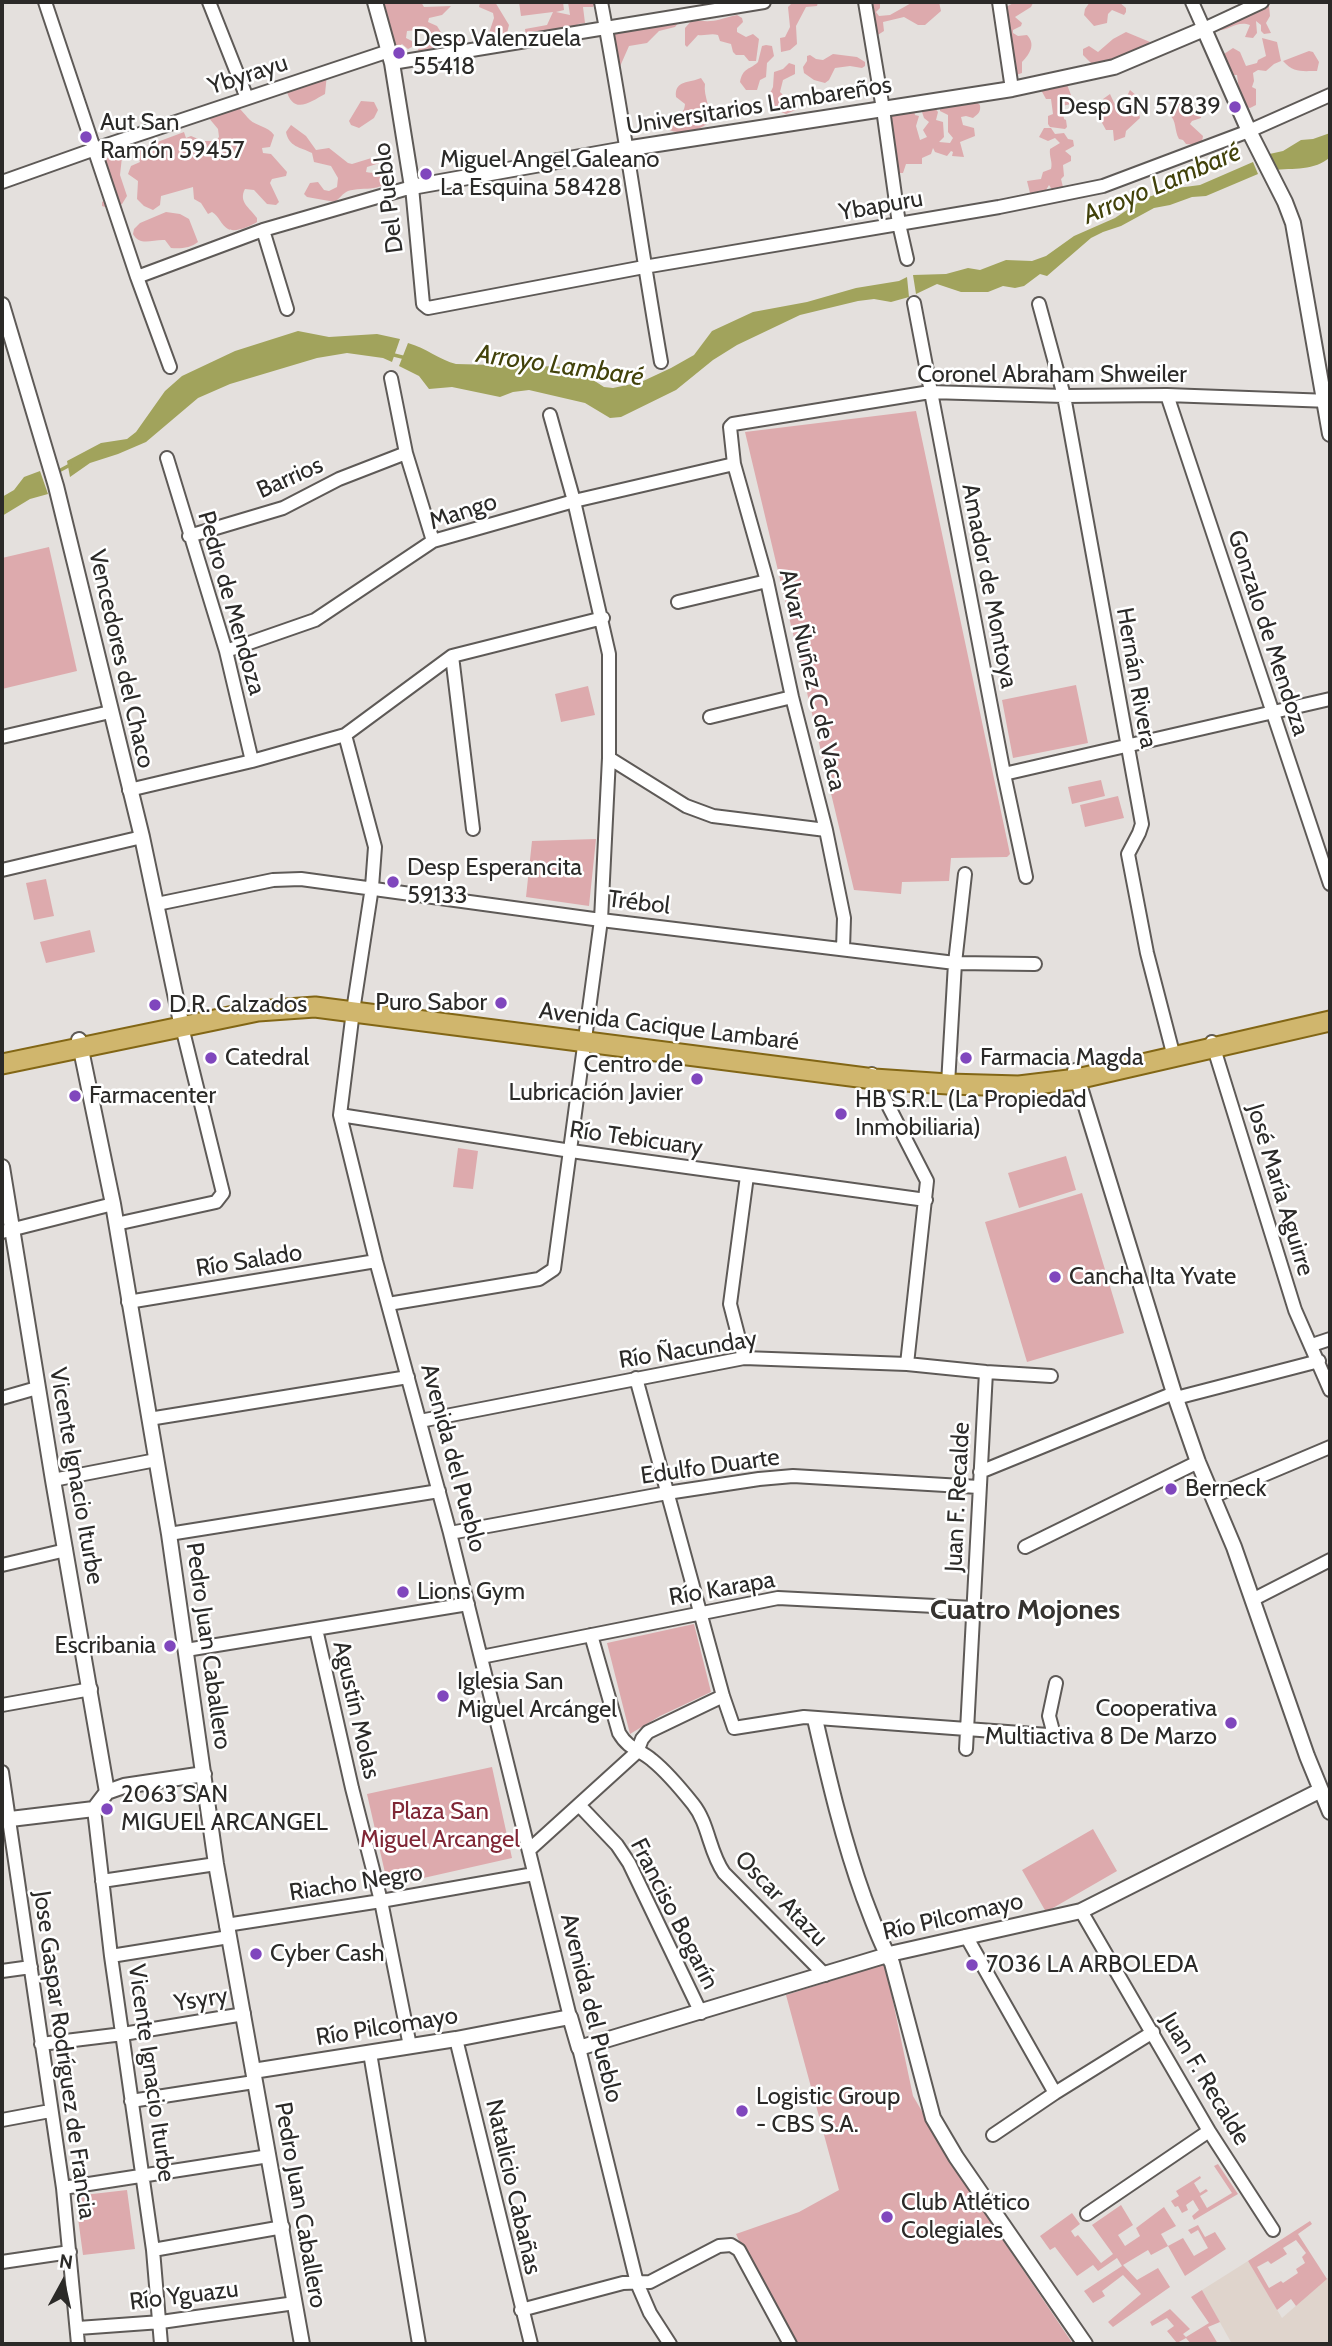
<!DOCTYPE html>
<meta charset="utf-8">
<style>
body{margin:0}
#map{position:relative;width:1332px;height:2346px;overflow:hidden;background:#e4e0dd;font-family:Cabin,sans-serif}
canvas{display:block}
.frame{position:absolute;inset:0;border:4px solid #2b2a28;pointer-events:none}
.north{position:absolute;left:28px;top:2248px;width:70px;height:70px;-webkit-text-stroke:5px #fff;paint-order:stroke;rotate:8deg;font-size:19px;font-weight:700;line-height:28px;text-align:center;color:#2b2a28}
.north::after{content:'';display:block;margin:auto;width:24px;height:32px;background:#2b2a28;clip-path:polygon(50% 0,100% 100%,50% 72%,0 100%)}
</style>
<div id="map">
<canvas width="1332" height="2346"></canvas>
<div class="frame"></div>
<div class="north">N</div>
</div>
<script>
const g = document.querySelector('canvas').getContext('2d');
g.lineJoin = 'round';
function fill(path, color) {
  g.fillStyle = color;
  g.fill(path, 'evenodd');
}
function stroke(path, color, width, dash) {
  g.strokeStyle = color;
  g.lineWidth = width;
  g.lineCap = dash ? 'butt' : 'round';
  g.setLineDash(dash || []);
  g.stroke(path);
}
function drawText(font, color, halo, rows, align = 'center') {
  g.font = font + ' Cabin,sans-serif';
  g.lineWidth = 5;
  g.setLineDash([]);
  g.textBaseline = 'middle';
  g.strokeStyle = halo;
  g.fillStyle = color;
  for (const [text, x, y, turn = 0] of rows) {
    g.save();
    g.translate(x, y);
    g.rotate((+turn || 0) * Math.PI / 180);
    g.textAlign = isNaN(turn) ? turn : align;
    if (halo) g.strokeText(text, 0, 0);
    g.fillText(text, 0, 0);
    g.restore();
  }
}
const built = new Path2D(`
 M1248 2261 1282 2318 1330 2276V2344H1232L1202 2290Z`);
const green = new Path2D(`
 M393 2H421L424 7 451 6 442 15 429 18 428 22 437 26 442 34 464 36V49L454 53 436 46 423 54 419 53 418 49 425 44 430 37 428 29 407 31 406 38 412 41V47L408 49 402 44 395 49 379 4Z
 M485 2H495L509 25 507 33 498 42 488 36 494 18 493 13 479 7 480 3Z
 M519 2H563L564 10 556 12 570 15 568 2H595L593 7H583L585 23 578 24 570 39 558 44 526 38 525 29 547 25 553 12 521 16Z
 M793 2H818L817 6 806 7 796 26 797 44 790 50 781 52 780 38 785 37 790 27 788 7Z
 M869 2H880V8L876 12 879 16 890 15 913 2H939L941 11 925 25H918L904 17 883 22 884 31 873 38Z
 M1015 2 1033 3 1031 7 1015 17 1022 23 1021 26 1013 30V33L1018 36 1027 35C1036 44 1030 54 1022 62V73L1016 75 998 6H1008Z
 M1090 2 1101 3 1119 2 1126 8V12L1124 15 1112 10 1108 14 1107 23 1094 26 1084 15 1085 9Z
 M1262 5 1269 6 1270 16 1266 23 1271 33 1264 34 1261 31V25L1256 21 1257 33 1253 38 1245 37 1250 25C1236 20 1228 32 1216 30Z
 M737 15 742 18 743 22 737 28V32L746 37 753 34 759 39 756 61H749L744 55H736L733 52 731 44 720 41 718 35C711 33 705 36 698 35L687 47 685 45V28L692 20C716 23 715 20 737 15Z
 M679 22 675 27 659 31 647 43 629 46 618 71 613 33Z
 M1126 32 1150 42C1132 55 1113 60 1092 64L1083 55V49L1089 46 1098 52 1113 39Z
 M1262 38 1277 42 1281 61 1274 64 1266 71 1258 70 1253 73 1254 81 1252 87 1256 89V105L1250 108 1241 105 1237 75H1231L1221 56 1233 48 1240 52 1246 66 1257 63 1258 60 1266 56Z
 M766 45 772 46 774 56 767 63 766 77 760 80 757 90H746L740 82C743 67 750 70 758 62L762 46Z
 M1309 51 1313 52 1319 62 1317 71C1301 71 1294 73 1283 61Z
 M833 54 857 57 865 62V66L862 68 850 66 835 68 829 80 825 83 814 80 804 73 803 67 807 61V56L810 55 816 59 823 60Z
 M789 63 795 65V74L783 80 780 92 798 109 786 114 772 108 767 100 773 87 774 72 783 69Z
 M327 74 325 94C310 102 293 116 286 89Z
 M701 78 705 84C703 96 712 109 709 122 700 131 678 136 668 129 671 118 684 118 685 104L676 97C674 80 690 83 701 78Z
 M1066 82 1071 95V104L1062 106 1064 119 1066 120 1067 127 1065 129 1050 127 1048 124V116L1053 114 1051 99H1046L1041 90Z
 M1130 90 1138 97V103L1132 105 1134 113 1139 114 1140 118 1126 131 1125 137 1114 141 1113 130H1106L1101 121 1099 111 1106 107 1103 99 1110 94 1116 107 1124 108 1130 104 1127 96Z
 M974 100 980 105C981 112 978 114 973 118L966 116 961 117 963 125 974 128 975 136 960 142 964 157 952 156 953 152 951 151 947 156 935 152 933 148 931 154 922 158V164H906L903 173H893L887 113 914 109 915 115 919 116 916 126 920 140 927 137 923 130 929 122 924 118 922 112 924 109 934 107 938 112 936 120 943 122 944 137 939 142 950 143 953 138 948 132V115L940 111V108L947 105 962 106 963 103Z
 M361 101 374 102 378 110 374 118 359 128 351 125 349 121Z
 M1177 102H1182L1189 111 1196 109 1202 110 1201 118 1192 121 1190 124 1203 136 1202 142 1198 145 1186 144 1183 140 1179 139C1174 130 1177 121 1169 114V110Z
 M233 104C241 108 243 113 250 120 256 126 268 126 274 135L270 147 262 148 263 153 271 154 287 172 286 176 272 179 270 183 279 202 276 205 267 204 254 190 245 189C238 202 250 208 257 218V222C251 226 235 233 228 229 221 225 219 216 212 212L208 214 201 203 194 199 193 187 161 196 160 205 153 210 144 206 137 199 138 181 128 174 131 166 140 162 136 150 184 132 186 138 191 136 203 141H216L219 137 218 129 208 117Z
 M291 125 306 136 316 150 329 148 348 163 352 164 378 156 383 162 367 167 366 172C375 175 383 168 392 173 387 194 363 186 348 191 343 193 339 199 335 202L307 197 304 194 310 183 318 182 324 190 329 191 337 187 338 178 331 166 314 162 312 153C300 147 289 147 286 132Z
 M1044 128H1051L1055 134 1064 133 1068 139 1073 140 1074 146 1065 151 1071 156V161L1063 165 1064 176 1061 179 1063 187 1053 191 1049 185 1046 190 1033 194 1030 193 1027 181 1041 179 1043 172 1051 169C1053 162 1049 157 1050 149L1060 143 1055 138 1048 141 1039 137Z
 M114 154 122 157 120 175 127 196 122 204 111 209 102 206V202L107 199 98 164Z
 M166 212 180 214 189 219 198 242C191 248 180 249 171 248L165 240C153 239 140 247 133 234L134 229 140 223Z
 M916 411 1010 854 1007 857 951 858 949 881 902 882 901 894 854 890 745 432Z
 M49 547 77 671 2 689V558Z
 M1076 685 1088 743 1013 758 1002 700Z
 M588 686 595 715 561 722 555 694Z
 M1101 780 1105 796 1072 804 1068 787Z
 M1118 796 1124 818 1085 827 1080 805Z
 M596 839 589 906 526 897 532 841Z
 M46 879 54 916 34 920 26 883Z
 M90 930 95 952 46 963 40 942Z
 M458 1148 478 1151 473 1189 453 1187Z
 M1066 1156 1076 1190 1019 1208 1008 1173Z
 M1082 1193 1124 1333 1027 1362 985 1222Z
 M694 1624 711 1692 660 1716 630 1734 607 1643Z
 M492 1767 512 1858 388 1886 367 1794Z
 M1093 1829 1117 1871 1046 1912 1022 1870Z
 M885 1964 913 2096 961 2178 1073 2344H794L742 2247 736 2234 799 2212 839 2190 786 1995Z
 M1218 2164 1238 2194 1194 2220 1192 2216 1199 2210 1193 2200 1186 2205 1188 2210 1182 2213 1178 2206 1175 2207 1171 2201 1179 2196 1176 2191 1200 2176 1201 2178 1194 2183 1200 2193 1206 2189 1208 2191 1200 2196 1207 2208 1232 2193 1214 2166Z
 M127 2190 135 2249 83 2255 75 2196Z
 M1121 2205 1133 2225 1118 2235 1125 2246 1140 2236 1136 2228 1164 2207 1176 2226 1161 2234 1168 2246 1183 2238 1194 2256 1208 2248 1198 2230 1191 2234 1188 2230 1198 2225 1205 2237 1215 2232 1226 2249 1185 2276 1168 2246 1151 2255 1148 2250 1123 2265 1137 2280 1158 2268 1170 2287 1113 2327 1108 2322 1141 2294 1123 2275 1102 2291 1105 2296 1093 2303 1084 2291 1122 2266 1117 2258 1098 2271 1093 2265 1077 2276 1055 2247 1050 2250 1040 2236 1072 2213 1080 2224 1071 2231 1075 2237 1078 2235 1101 2263 1113 2254 1092 2225Z
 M1310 2221 1312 2224 1298 2234 1327 2279 1296 2306 1291 2299 1277 2310 1248 2261ZM1296 2240 1306 2253 1302 2257 1305 2263 1296 2269 1298 2273 1283 2283 1281 2281 1269 2288 1257 2267 1268 2261 1271 2264 1287 2254 1283 2248Z
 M1202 2290 1220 2322 1208 2327 1218 2344H1191L1186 2338 1177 2343 1167 2331 1174 2326 1167 2318 1152 2326 1150 2322 1170 2309 1190 2329 1183 2334 1186 2337 1209 2323 1191 2297Z`);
const water = new Path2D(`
 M1330 133V157C1315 171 1293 168 1273 170L1265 155 1283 151 1301 140 1313 139Z
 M1253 162 1258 174 1206 196 1192 197 1170 205 1154 208 1121 226 1103 232 1091 238 1047 276 1040 274 1024 286 1015 288 1003 286 988 292H961L937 284 916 294 913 275 946 274 968 268 980 270 1006 260 1032 261 1046 256 1074 236 1115 218 1145 198 1177 188 1200 185Z
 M907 277 909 297 891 302 874 299 858 301 800 315 737 345 713 360 676 390 621 417 610 418 585 403 529 390 513 392 500 397 452 387 429 389 419 376 399 366 408 343C426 348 440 360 456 364L573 367 604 387 613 388 641 382 671 368 694 355 712 331 753 312 807 302 856 288 899 281Z
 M298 331 329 337 377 334 400 339 392 362 383 358 347 353 317 358 230 384 198 398 146 442 118 454 90 463 70 477 67 461 101 443 127 439 136 432 165 391 182 376 235 351Z
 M40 471 48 494 30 499 2 516V497L14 490 24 477Z`);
const stream = new Path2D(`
 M390 354 406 358
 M55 473 70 465`);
const minor = new Path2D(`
 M45 2 137 277 170 367
 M209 2 247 98
 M601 2C624 121 640 242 661 362
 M865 2 883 109 899 224 907 259
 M999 2 1012 89
 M1192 2 1204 29 1262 2
 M392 63 764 2
 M2 182 95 149 389 51
 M263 230 287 309
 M137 277 263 230 412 187 423 304 428 308 644 267 999 207 1103 186 1249 131 1330 95
 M914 303 1004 774 1026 877
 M1039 304 1064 396 1142 824 1139 833 1128 854 1147 953 1174 1057
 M391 378 406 453 433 541
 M1167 395 1330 884
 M167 458 226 651 252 761
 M189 536 283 508 339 479 406 453
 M678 602 767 581
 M226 651 315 620 433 541 574 501 734 464
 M452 656 473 829
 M710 717 792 697
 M345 735 375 847 372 887 353 1011 340 1115 376 1261 450 1533 570 2017
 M2 737 110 712
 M609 758 686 806 713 816 826 830
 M1004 774 1330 699
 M129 790 252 761 345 735 452 656 603 618
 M2 870 142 837
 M157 904 273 880 301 879 601 920 955 963 1035 964
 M843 949 844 918 826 830 792 697 767 581 734 464 730 427 733 424 930 392 1064 396 1167 395 1330 401
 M1212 1042 1295 1310 1330 1390
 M872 1074 927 1181 907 1364
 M948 1084 955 963 965 874
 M340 1115 571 1151 926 1200
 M116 1224 216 1202 223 1193 182 1027
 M2 1232 113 1204
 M128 1302 376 1261
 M388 1304 539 1279 554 1269 601 920 609 758V654L574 501 550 415
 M1312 1345 1330 1339
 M744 1358 730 1304 747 1176
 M636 1378 723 1696 734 1728 804 1717 1048 1735 1053 1731 1049 1716 1056 1683
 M2 1398 37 1388
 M1176 1398 1319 1361
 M149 1419 408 1377
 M420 1421 744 1358 907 1364 986 1372 1051 1376
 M980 1472 1174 1393
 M53 1480 156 1460
 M1214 1496 1330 1447
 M450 1533 667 1493 759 1479 793 1476 979 1487
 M169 1534 439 1491
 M1025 1547 1198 1462
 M2 1565 66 1550
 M1252 1600 1330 1560
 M316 1629 352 1788 381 1901 410 2046
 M591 1635 619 1733C629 1750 639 1749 652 1760 667 1772 681 1789 693 1804 709 1824 709 1852 724 1873L825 1975
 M186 1650 468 1604
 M481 1657 778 1598 974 1608
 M2 1705 91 1689
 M966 1749 986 1372
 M2 1772 63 2188 78 2344
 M579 1805 617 1845 629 1863 701 2013
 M94 1809 111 1956 153 2250 161 2344
 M529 1850 637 1752 642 1739 648 1732 723 1696
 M102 1881 216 1864
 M1081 1911 1209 2131 1273 2230
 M226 1925 381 1901 534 1874
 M966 1936 1055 2093
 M111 1956 229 1937
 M2 1971 31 1967
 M456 2039 531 2344
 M41 2044 123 2034 244 2014
 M579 2048 637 2283 650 2313 670 2344
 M370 2053 419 2344
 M131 2101 254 2082
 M2 2120 50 2111
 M993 2135 1055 2093 1153 2032
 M63 2188 269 2156
 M1087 2214 1209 2131
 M153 2250 283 2227
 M2 2262 70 2252
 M521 2310 623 2283 650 2282 719 2246 731 2245 739 2250 790 2344
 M78 2328 161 2322 295 2303`);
const tertiary = new Path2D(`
 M375 2 392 63 412 187 625 149 1012 89 1114 67 1204 29 1249 131 1285 202 1293 223 1330 434
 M2 305 56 486 142 837 182 1027
 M79 1040 113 1204 169 1534 216 1864 302 2344
 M1075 1071 1174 1393 1198 1462 1234 1547 1307 1756 1330 1812
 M2 1167 53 1480 107 1792
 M815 1719C829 1780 843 1840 864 1898 873 1921 880 1943 892 1963L933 2118 956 2157 1085 2344
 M2 1820 94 1809 107 1792 124 1786 204 1774
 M253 2071 456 2039 570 2017 579 2048 894 1953 1081 1911 1321 1790`);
const primary = new Path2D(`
 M2 1064 258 1011 315 1007 874 1079 948 1084 1019 1086 1077 1079 1330 1021`);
const markers = [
 [399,53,7,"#8047bd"],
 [1235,107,7,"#8047bd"],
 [86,137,7,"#8047bd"],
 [426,174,7,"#8047bd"],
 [393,882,7,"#8047bd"],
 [501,1003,7,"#8047bd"],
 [155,1005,7,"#8047bd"],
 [211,1058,7,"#8047bd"],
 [966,1058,7,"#8047bd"],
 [697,1079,7,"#8047bd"],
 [75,1096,7,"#8047bd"],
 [841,1114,7,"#8047bd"],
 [1055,1277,7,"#8047bd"],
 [1171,1489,7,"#8047bd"],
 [403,1592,7,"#8047bd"],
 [170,1646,7,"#8047bd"],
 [443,1696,7,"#8047bd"],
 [1231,1723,7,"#8047bd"],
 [107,1809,7,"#8047bd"],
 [256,1954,7,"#8047bd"],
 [972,1965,7,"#8047bd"],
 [742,2111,7,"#8047bd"],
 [887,2217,7,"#8047bd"]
];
const poiNames = [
 ["Desp Valenzuela",413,39],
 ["55418",413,67],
 ["Desp GN 57839",1221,107,"right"],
 ["Aut San",100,123],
 ["Ramón 59457",100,151],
 ["Miguel Angel Galeano",440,160],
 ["La Esquina 58428",440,188],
 ["Desp Esperancita",407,868],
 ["59133",407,896],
 ["Puro Sabor",487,1003,"right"],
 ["D.R. Calzados",169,1005],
 ["Catedral",225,1058],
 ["Farmacia Magda",980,1058],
 ["Centro de",683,1065,"right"],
 ["Lubricación Javier",683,1093,"right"],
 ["Farmacenter",89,1096],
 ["HB S.R.L (La Propiedad",855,1100],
 ["Inmobiliaria)",855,1128],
 ["Cancha Ita Yvate",1069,1277],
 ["Berneck",1185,1489],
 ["Lions Gym",417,1592],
 ["Escribania",156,1646,"right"],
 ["Iglesia San",457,1682],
 ["Miguel Arcángel",457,1710],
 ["Cooperativa",1217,1709,"right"],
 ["Multiactiva 8 De Marzo",1217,1737,"right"],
 ["2063 SAN",121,1795],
 ["MIGUEL ARCANGEL",121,1823],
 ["Cyber Cash",270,1954],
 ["7036 LA ARBOLEDA",986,1965],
 ["Logistic Group",756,2097],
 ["- CBS S.A.",756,2125],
 ["Club Atlético",901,2203],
 ["Colegiales",901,2231]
];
const streetNames = [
 ["Ybyrayu",248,75,-18],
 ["Universitarios Lambareños",759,106,-9],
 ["Del Pueblo",389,198,-97],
 ["Ybapuru",881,206,-10],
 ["Coronel Abraham Shweiler",1052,375],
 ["Barrios",290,478,-24],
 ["Mango",463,512,-18],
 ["Amador de Montoya",989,586,79],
 ["Pedro de Mendoza",231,603,74],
 ["Gonzalo de Mendoza",1268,633,72],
 ["Vencedores del Chaco",121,659,77],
 ["Hernán Rivera",1136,678,80],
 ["Alvar Ñuñez C de Vaca",812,680,77],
 ["Trébol",639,903,7],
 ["Avenida Cacique Lambaré",669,1027,7],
 ["Río Tebicuary",636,1139,8],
 ["José María Aguirre",1280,1190,73],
 ["Río Salado",249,1261,-9],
 ["Río Ñacunday",688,1350,-9],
 ["Avenida del Pueblo",453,1458,75],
 ["Edulfo Duarte",710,1467,-8],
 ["Vicente Ignacio Iturbe",76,1476,80],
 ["Juan F. Recalde",958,1497,-87],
 ["Río Karapa",722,1589,-10],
 ["Pedro Juan Caballero",208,1646,82],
 ["Agustín Molas",356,1710,77],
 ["Riacho Negro",356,1883,-9],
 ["Oscar Atazu",781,1899,46],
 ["Franciso Bogarín",674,1914,63],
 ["Río Pilcomayo",953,1917,-13],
 ["Ysyry",201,2000,-9],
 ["Avenida del Pueblo",591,2008,76],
 ["Río Pilcomayo",387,2027,-9],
 ["Jose Gaspar Rodríguez de Francia",64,2055,82],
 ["Vicente Ignacio Iturbe",151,2073,82],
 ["Juan F. Recalde",1205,2079,59],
 ["Natalicio Cabañas",513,2187,77],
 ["Pedro Juan Caballero",300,2205,80],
 ["Río Yguazu",184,2296,-7]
];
const parkNames = [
 ["Plaza San",440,1812],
 ["Miguel Arcangel",440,1840]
];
const waterNames = [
 ["Arroyo Lambaré",1162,184,-23],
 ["Arroyo Lambaré",560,366,8]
];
const quarterNames = [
 ["Cuatro Mojones",1025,1611]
];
fill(built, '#dfd4cc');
fill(green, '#ddaaad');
fill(water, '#a1a35c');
stroke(stream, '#a1a35c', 3.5);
stroke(minor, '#5e5a57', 16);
stroke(tertiary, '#5e5a57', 18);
stroke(primary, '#826615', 23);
stroke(minor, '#fff', 12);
stroke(tertiary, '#fff', 14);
stroke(primary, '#d0b66d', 19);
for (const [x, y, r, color] of markers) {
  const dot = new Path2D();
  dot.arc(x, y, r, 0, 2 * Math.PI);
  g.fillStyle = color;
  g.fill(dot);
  stroke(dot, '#fff', 2.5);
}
drawText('24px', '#2b2a28', '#fff', poiNames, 'left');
drawText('24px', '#2b2a28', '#fff', streetNames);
drawText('24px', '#802736', '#fff', parkNames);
drawText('italic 26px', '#42420a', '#fff', waterNames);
drawText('bold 28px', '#363330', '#fff', quarterNames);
</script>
